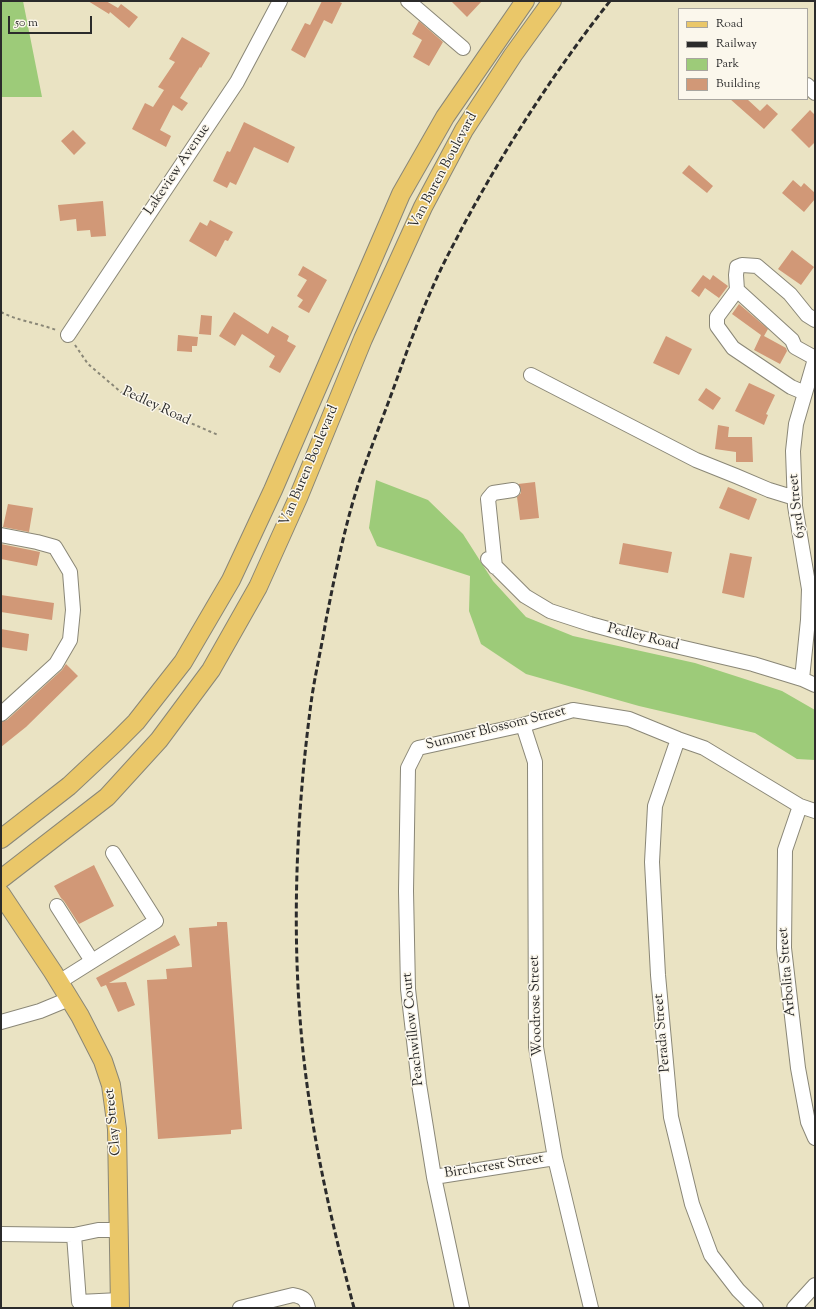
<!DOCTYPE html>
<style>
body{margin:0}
#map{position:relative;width:816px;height:1309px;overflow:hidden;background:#eae3c3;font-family:"Sorts Mill Goudy",serif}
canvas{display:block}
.frame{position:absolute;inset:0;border:2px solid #2b2b2b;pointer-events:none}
.legend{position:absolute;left:678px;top:8px;width:130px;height:92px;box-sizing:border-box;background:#fbf7ec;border:1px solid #a8a59f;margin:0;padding:5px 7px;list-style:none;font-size:12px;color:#2b2b2b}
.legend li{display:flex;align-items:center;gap:8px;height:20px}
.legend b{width:20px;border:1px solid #a8a59f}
.scale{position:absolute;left:8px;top:16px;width:84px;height:18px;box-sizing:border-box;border:2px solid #2b2b2b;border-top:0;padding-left:5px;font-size:12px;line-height:14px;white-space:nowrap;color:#2b2b2b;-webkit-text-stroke:3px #fbf7ec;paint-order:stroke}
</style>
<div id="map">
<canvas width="816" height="1309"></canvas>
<div class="frame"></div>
<ul class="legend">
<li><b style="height:5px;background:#eac769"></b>Road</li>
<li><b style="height:5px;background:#2b2b2b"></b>Railway</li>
<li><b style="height:11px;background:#9dcb79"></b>Park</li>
<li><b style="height:11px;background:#d19877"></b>Building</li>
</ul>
<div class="scale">50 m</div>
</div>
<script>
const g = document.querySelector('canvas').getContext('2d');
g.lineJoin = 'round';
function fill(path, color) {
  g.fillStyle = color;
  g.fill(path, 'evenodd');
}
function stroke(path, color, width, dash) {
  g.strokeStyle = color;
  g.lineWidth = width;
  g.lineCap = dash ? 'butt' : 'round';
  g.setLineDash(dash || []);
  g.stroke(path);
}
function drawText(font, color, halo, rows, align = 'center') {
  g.font = font + ' "Sorts Mill Goudy",serif';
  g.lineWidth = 3;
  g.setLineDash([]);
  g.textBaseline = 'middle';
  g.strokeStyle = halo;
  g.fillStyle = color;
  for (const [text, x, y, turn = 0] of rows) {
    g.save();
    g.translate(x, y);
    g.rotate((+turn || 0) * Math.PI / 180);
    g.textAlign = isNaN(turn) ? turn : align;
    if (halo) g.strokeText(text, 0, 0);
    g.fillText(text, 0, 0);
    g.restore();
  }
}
const green = new Path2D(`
 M1 1H23L42 97H1Z
 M376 480 428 500 463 534 493 581 526 617 573 636 695 663 782 691 815 710V760L797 759 755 733 639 706 526 674 481 644 469 611 470 576 377 546 369 528Z`);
const building = new Path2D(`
 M88 1H106L118 8 121 4 138 17 129 28 110 12 109 14Z
 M322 1H337L342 3 332 24 324 20 305 58 291 50 305 23 310 25Z
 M451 1H482L467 17Z
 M419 21 443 42 429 66 413 57 422 40 412 34Z
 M182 37 210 53 201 68 200 67 180 98 188 103 182 111 173 105 160 130 171 136 166 147 132 129 145 103 153 107 164 90 158 87 175 62 169 59Z
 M730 99H747L760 111 767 104 778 114 764 129Z
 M810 110 815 115V142L809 148 791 130Z
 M244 122 295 147 288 163 254 147 236 185 230 182 227 188 213 181 227 151 230 152Z
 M73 130 86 143 74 155 61 141Z
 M689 165 713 186 707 193 682 173Z
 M793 180 801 187 804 183 815 193V199L804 212 782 193Z
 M103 201 106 236 91 237 90 230 77 231 76 219 60 221 58 205Z
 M210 220 233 232 228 241 225 240 216 257 189 241 200 222 207 226Z
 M792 250 814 267 801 285 778 269Z
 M303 266 327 280 309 313 298 307 303 300 297 296 307 280 298 275Z
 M703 275 710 280 713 275 728 286 719 298 705 288 699 297 691 291Z
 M739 304 768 329 764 336 786 348 787 351 780 364 754 350 761 335 732 314Z
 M234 312 268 334 272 326 289 336 287 341 296 346 280 373 269 367 275 356 242 334 235 346 219 336Z
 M201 315 212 316 211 335 199 334Z
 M178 335 198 337 197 346H192V352L177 351Z
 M666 336 692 349 679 375 653 363Z
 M749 383 775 395 766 414 768 415 764 425 735 411Z
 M706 388 721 398 713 410 698 400Z
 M718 425 729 427 728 437H752L753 462H736V452L715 449Z
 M535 482 539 518 520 520 517 497 521 493V489L518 484Z
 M728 487 757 499 749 520 719 508Z
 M8 504 33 508 29 532 3 527Z
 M623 543 672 552 668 573 619 564Z
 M1 544 40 552 37 566 1 559Z
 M730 553 752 557 744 598 722 593Z
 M1 595 54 603 52 620 1 612Z
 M1 629 29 634 27 651 1 647Z
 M66 664 78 676 26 727 1 747V722L7 720 62 670Z
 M94 865 114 906 79 924 64 901 61 898 54 886Z
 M217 922H227L242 1129 231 1130V1134L158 1139 147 980 167 979 166 969 192 967 189 928 217 926Z
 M175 935 180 945 109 983 126 982 135 1005 118 1012 106 985 101 987 96 978Z`);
const path = new Path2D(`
 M1 312C18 321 38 323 56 330
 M75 345 88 364 122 393 218 435`);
const minor = new Path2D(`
 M408 1 463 48
 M807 85 815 93
 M737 290 736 275 737 267 742 265 757 266 790 294 807 315 815 320
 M68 335 237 82 280 1
 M531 375 696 460 736 476 769 490 795 498
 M805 393 791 387 733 348 717 326V317L737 290 792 340 795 347 815 358
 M1 535 37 542 55 547 70 572 73 610 70 640 56 664 1 714
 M488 559 525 596 550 611 590 624 641 638 753 664 802 679 815 685
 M495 567 488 499 493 493 513 490
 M802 679 808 620 809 589 795 506 793 451 796 424 815 359
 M523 725 535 762 536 1047 555 1158 591 1308
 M678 739 655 806 652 862 658 975 671 1117 692 1204 711 1255 738 1290 756 1308
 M800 806 785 850 784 948 798 1068 808 1122 815 1138
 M57 906 92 961
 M59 982 156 921 113 853
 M1 1022 40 1011 69 999
 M434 1177 555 1158
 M1 1234 74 1235 98 1230H120
 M74 1235 79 1302 120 1300
 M240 1308 293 1295C303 1297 306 1299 308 1308
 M462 1308 434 1177 419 1084 408 989 406 891 408 768 418 748 523 725 573 710 629 719 678 739 704 748 800 806 815 811
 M794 1308 815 1285`);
const major = new Path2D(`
 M1 839 69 786 116 742 136 722 183 662 231 580 273 490 401 194 445 117 525 1
 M1 879 107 797 159 740 211 670 258 587 298 498 363 339 423 207 464 130 513 55 552 1
 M1 894 53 972 80 1016 103 1061 111 1085 117 1129 120 1308`);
const rail = new Path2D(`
 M354 1308C334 1232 316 1155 306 1077 290 953 295 819 312 696 316 670 322 645 326 620 335 575 344 529 358 485 369 452 382 420 394 387 408 348 422 309 440 271 447 256 455 242 462 228 505 148 554 72 610 1`);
const streetNames = [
 ["Lakeview Avenue",178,170,-56],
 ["Van Buren Boulevard",444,171,-62],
 ["Pedley Road",156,407,25],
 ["Van Buren Boulevard",310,466,-67],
 ["63rd Street",798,506,-96],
 ["Pedley Road",643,638,14],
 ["Summer Blossom Street",496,729,-14],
 ["Arbolita Street",788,972,-95],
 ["Woodrose Street",537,1006,-92],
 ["Peachwillow Court",414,1029,-96],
 ["Perada Street",663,1033,-95],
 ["Clay Street",114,1122,-96],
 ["Birchcrest Street",494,1167,-9]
];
fill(green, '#9dcb79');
fill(building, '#d19877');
stroke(minor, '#8a8777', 16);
stroke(major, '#8a8777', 20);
stroke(path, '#8a8777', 2, [3, 3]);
stroke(minor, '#fff', 14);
stroke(major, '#eac769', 18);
stroke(rail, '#2b2b2b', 3, [6, 3]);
drawText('14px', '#2b2b2b', '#fbf7ec', streetNames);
</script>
